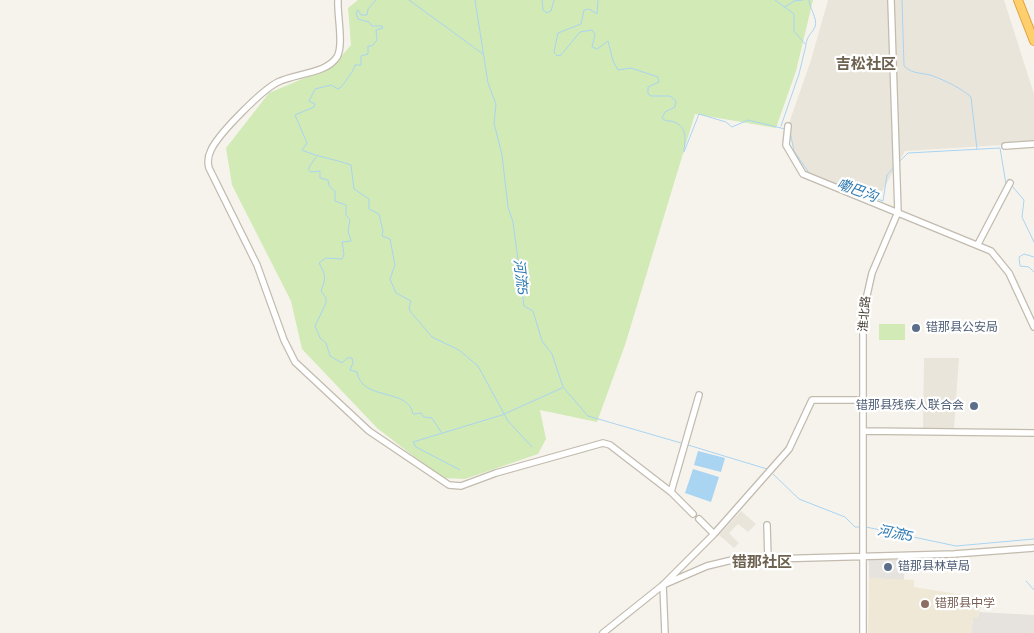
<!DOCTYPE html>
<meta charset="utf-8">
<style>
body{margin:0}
canvas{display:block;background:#f6f3ec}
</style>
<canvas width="1034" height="633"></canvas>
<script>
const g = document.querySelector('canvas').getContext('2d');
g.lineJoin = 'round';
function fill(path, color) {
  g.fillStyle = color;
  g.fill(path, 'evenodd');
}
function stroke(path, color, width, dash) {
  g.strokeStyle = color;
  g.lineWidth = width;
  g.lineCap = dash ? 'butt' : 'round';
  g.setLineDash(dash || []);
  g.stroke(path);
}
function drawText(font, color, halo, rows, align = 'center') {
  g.font = font + ' Arial,"Noto Sans SC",sans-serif';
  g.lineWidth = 4.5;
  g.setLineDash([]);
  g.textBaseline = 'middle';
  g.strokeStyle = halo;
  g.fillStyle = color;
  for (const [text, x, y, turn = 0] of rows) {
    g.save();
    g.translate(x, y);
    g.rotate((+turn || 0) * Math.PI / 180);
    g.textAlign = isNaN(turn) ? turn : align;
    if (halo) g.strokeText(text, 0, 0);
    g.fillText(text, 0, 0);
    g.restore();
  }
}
const residential = new Path2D(`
 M828 0H1004L1034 94V143L905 151 880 195 811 177 795 154 788 126 811 60Z
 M924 358H959L954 429 923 428Z
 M741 511 756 524 748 532 738 524 729 533 739 543 734 548 719 535Z`);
const industrial = new Path2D(`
 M869 559 905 560 904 580 869 578Z
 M979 612 1034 615V633H971L973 618H978Z`);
const education = new Path2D(`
 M869 578 914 580V587L982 598 978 618H973L971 633H868Z`);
const green = new Path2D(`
 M358 0H813L796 71 776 128 695 114 625 345 597 422 540 410 546 439 538 454 465 479 442 478 377 428 302 349 291 301 232 185 226 148 269 93 333 66 351 45 348 8Z
 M879 324H905V340H879Z`);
const water = new Path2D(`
 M698 451 725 458 721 472 694 465Z
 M693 469 719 477 711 502 685 493Z`);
const stream = new Path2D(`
 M376 0 368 9 367 15H361L358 10 356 13 358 19 369 22 372 26H382L383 28 376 30 377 40 372 46H368V54L361 56V65H355C355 69 345 82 341 87L338 89 331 85 315 89 309 101 315 104 314 107 295 115 307 143 302 150C318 157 334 159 351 165L354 189 369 199V209L379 214 383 231 382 236 390 239 395 265 390 279 396 293 411 301 409 308 410 311 432 337 459 350 478 366 508 421 532 447
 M409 0 483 54
 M475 0 488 83 496 104 494 123 502 155 508 207 513 222 524 306 533 311 542 341 552 354 563 387 588 416 681 443
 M542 0 543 10 547 13 551 11 554 0
 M598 0 597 14 589 9 584 10 581 24 558 33 554 52 557 56 561 55 580 32 592 30 595 34 592 47 597 49 608 41 613 61 618 70 631 68 658 77 659 82 648 87V94L651 96H670L676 101 675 107 665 112 662 118C666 122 668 120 674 122 688 127 685 140 684 151
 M775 0 794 14V31L806 45 799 74 781 126
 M902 0 904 66C913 75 922 72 933 76 946 81 961 88 971 97L977 149
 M785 7 794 1 803 0
 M806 44C807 36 812 33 815 27 818 18 809 8 809 0
 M790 132 794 151 809 173
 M684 152 699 114 726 122 732 127 748 120 785 129
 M316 157 308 169 311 172 320 171V178L328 180 329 186 335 191V201L346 205V215L350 220 348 231 351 241 342 242 344 254 342 259 326 258 319 263C326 275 326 278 321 291L326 298V303L315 326 320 338 326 343 330 356 342 363 347 358H352L353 363 350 370 357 372C362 402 408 387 413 414L421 413 424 417 432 418 441 432
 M898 163 908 153 1000 148 1006 184
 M826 180 883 201 887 175 894 167
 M1012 186 1024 200 1022 217 1034 242
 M1034 257 1024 254 1019 257 1020 266 1029 267 1034 272
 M688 445 767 469
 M460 470 416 447 413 442 502 415 562 388
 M773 474 799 499 845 517 855 527H860
 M866 527 956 546 1034 539
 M1026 581 1034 590`);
const minor = new Path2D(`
 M338 0C337 15 344 45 337 57 326 74 296 73 278 82 262 90 219 133 211 150 208 156 207 161 209 168L257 265 284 340 295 362 369 431 449 485 461 486 496 473 603 443 610 445 671 492
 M788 126 786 145 803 174 991 251 1009 273 1034 327
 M1005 146 1034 144
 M978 244 1010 183
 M863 431 1034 433
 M693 514 671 492 699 395
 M699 519 714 534
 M767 525 768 559
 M663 585 707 566 732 560 954 554 1034 548
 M663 585 665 633
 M603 633 663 585 714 534 789 449 812 400H863
 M863 633V313L872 273 898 212 891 0`);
const highway = new Path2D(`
 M1018 0 1034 41`);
const markers = [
 [916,328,5,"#5c6f8a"],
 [974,406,5,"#5c6f8a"],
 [888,567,5,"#5c6f8a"],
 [925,604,5,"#8d6e63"]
];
const streetNames = [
 ["淮北路",865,314,-85]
];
const serviceNames = [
 ["错那县公安局",926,328],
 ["错那县残疾人联合会",964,406,"right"],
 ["错那县林草局",898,567]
];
const educationNames = [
 ["错那县中学",935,604]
];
const waterNames = [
 ["嘞巴沟",857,191,20],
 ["河流5",520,277,83],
 ["河流5",895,534,11]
];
const quarterNames = [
 ["吉松社区",866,65],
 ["错那社区",762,563]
];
fill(residential, '#eae5da');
fill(industrial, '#e6e2dd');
fill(education, '#efe8d6');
fill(green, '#d2eab5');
fill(water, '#a9d4f2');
stroke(stream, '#a9d4f2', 1);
stroke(minor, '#c2bbae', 8);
stroke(highway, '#e0a43c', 10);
stroke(minor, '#fff', 5.5);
stroke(highway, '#ffcf6e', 8);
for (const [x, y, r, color] of markers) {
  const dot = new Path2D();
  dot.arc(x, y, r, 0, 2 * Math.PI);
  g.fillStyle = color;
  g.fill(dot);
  stroke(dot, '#fff', 2);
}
drawText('12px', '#4b4439', '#fff', streetNames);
drawText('12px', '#4e5e75', '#fff', serviceNames, 'left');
drawText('12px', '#785e54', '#fff', educationNames, 'left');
drawText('italic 14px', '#2e7ab2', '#fff', waterNames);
drawText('bold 15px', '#6e6250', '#fff', quarterNames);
</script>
